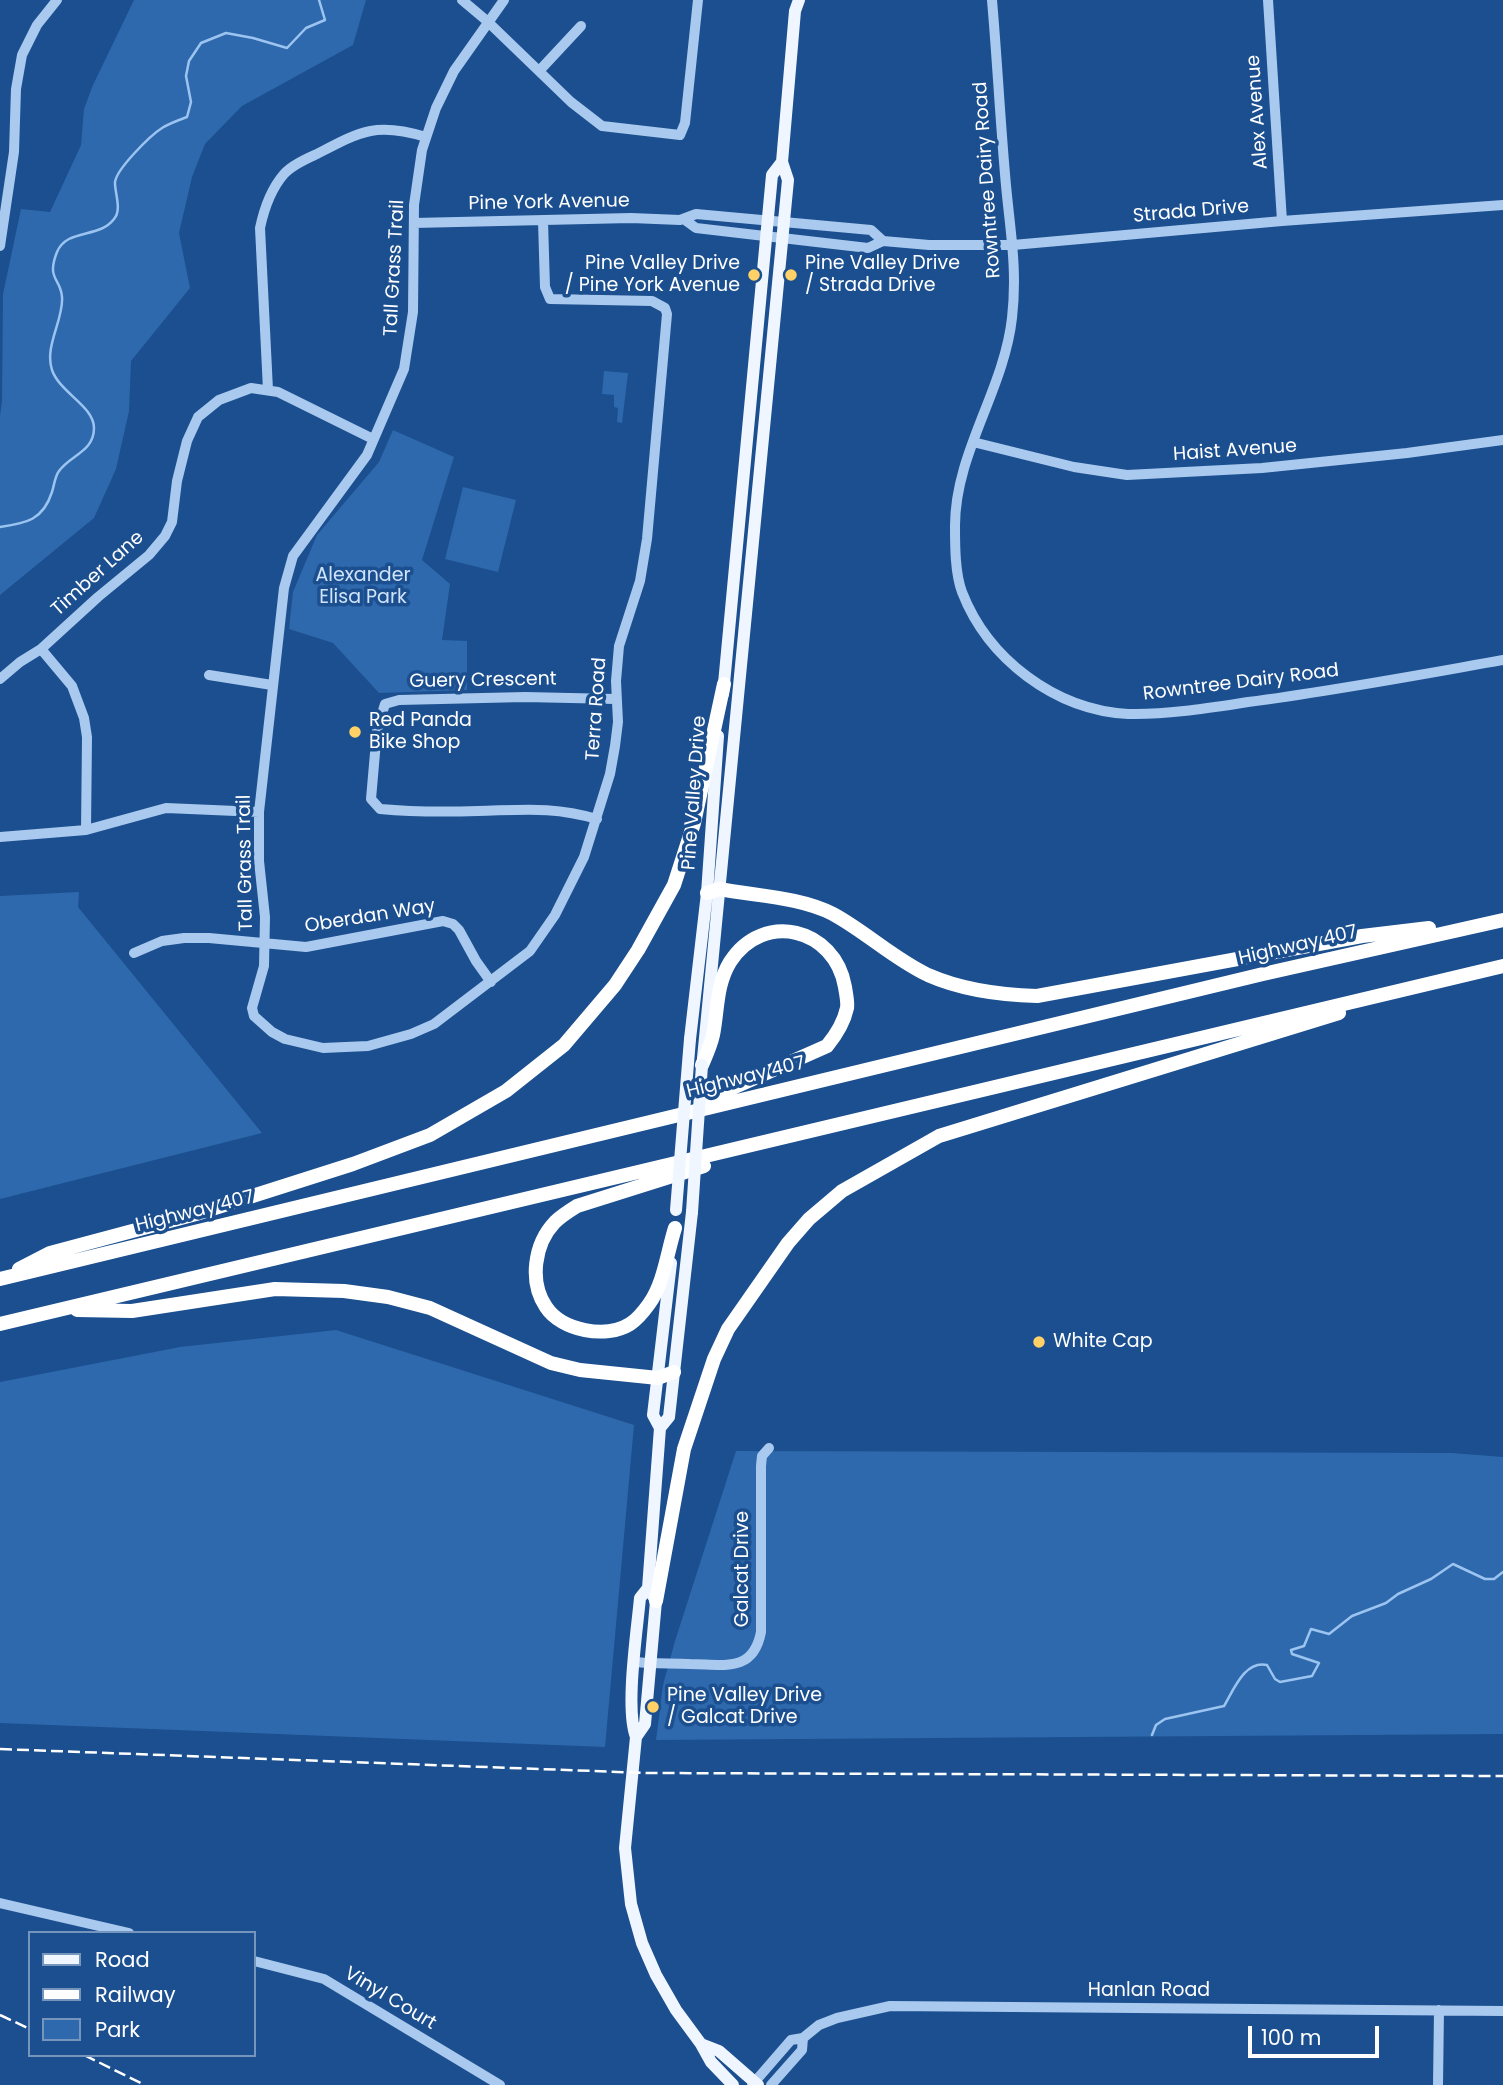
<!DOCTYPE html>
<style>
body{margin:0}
#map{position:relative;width:1503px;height:2085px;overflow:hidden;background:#1b4f8f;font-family:Poppins,sans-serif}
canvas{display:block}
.legend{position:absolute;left:28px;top:1931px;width:228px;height:126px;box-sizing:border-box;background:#1b4f8f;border:2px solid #7695bc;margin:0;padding:9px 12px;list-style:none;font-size:21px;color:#fff}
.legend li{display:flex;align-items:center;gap:14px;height:35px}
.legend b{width:35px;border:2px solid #7695bc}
.scale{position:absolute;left:1248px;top:2026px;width:131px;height:32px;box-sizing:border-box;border:4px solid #fff;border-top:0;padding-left:9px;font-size:21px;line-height:24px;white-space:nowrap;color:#fff;-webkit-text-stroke:5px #1b4f8f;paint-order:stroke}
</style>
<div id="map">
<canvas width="1503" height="2085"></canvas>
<ul class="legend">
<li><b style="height:9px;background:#f0f6ff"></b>Road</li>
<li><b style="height:9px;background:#fff"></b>Railway</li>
<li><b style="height:19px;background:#2e69ad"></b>Park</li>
</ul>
<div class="scale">100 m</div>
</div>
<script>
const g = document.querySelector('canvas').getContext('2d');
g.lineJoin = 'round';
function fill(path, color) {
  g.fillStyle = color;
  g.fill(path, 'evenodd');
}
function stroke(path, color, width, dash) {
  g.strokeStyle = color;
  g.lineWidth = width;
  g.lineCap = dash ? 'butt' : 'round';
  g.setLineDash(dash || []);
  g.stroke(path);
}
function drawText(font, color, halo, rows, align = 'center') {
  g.font = font + ' Poppins,sans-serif';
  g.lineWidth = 7;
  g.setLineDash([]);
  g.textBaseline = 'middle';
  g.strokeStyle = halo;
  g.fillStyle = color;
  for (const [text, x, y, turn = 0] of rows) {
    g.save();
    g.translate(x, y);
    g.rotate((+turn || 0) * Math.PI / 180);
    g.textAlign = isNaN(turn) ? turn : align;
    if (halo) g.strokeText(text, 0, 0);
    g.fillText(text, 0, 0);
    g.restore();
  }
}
const green = new Path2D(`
 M134 0H366L353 45 242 106 205 144 192 177 179 233 190 288 131 361 129 411 116 469 94 518 0 595V416L2 401 3 294 21 209 50 212 81 145 84 109 93 85Z
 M604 371 628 373 622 423 617 422 618 408 614 407V395L602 394Z
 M393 430 454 457 422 560 450 584 442 640 467 641V690L379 693 333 643 289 629 293 592 317 535 379 462Z
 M463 487 516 500 498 572 445 559Z
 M79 892 78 907 262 1133 0 1199V896Z
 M336 1330 634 1425 605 1747 0 1723V1382L180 1347Z
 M736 1451 1452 1453 1503 1457V1734L656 1740 663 1685 675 1641Z`);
const stream = new Path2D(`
 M0 527C27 523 43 520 52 492 54 486 55 476 59 471 70 455 94 452 94 428 94 406 60 393 52 370 44 346 64 319 62 297 61 278 46 280 57 252 67 228 99 239 114 219 122 210 115 194 115 183 115 170 151 135 162 128 170 123 179 120 187 117L191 102 186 76 189 61 201 43 226 33 253 38 287 48 306 28 325 20 319 0
 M1152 1735 1156 1725 1165 1719 1224 1706C1234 1689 1245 1660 1267 1665L1275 1679 1280 1682 1312 1676 1319 1663 1292 1654 1291 1650 1304 1646 1311 1629 1329 1634 1352 1616 1386 1603 1398 1594 1431 1579 1453 1564 1485 1579H1494L1503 1572`);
const minor = new Path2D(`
 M462 0 487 21 571 102 602 126 680 135 685 123 698 0
 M504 0 454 71 436 108 422 150 414 205 413 312 404 369 367 455 293 556 284 588 259 812V861L265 917 264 966 252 1008 254 1016 272 1032 285 1039 323 1048 368 1046 411 1034 434 1024 530 951 555 915 584 857 610 774 615 746 618 722 616 681 619 646 640 581 647 539 667 314 665 308 652 301 550 299 545 287 543 221
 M992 0C997 58 1000 116 1005 174 1009 225 1018 266 1012 318 1004 390 955 453 955 526 955 546 955 573 962 592 988 659 1055 710 1128 714 1167 715 1209 708 1248 702 1333 691 1418 675 1503 660
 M1268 0 1282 221
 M540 70 581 26
 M685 220 696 228 868 248 883 241 929 245H1013L1282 221 1503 205
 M414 223 631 218 680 220 696 214 871 230 883 241
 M0 246 14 152 16 89 22 55 37 25 57 0
 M268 390 260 228C264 209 271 189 284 174 292 165 306 159 317 154 361 131 376 122 426 137
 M973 442 1074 467 1127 475 1262 468 1407 453 1503 440
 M41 649 72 686 84 718 87 737 86 830
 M209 675 272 685
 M0 679 20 662 41 649 98 597 149 555 165 536 172 522 177 481 187 441 198 417 219 400 251 388 278 392 373 439
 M597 819C553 806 522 810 478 811 446 812 413 812 380 809L371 799 377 730 385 704 399 700 525 697 615 699
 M0 837 86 830 166 808 259 812
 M134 953 162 941 184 938H209L306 947 443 921 453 924 459 930 476 961 491 982
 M635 1662C653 1664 672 1663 690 1664 722 1664 753 1674 761 1632V1466L762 1456 769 1448
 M0 1903 129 1933
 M254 1961 324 1979 500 2085
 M752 2085 791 2040 803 2038 819 2025 837 2018 890 2006 1503 2011
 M771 2085 802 2050 803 2038
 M1438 2085 1439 2010`);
const major = new Path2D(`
 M723 694 772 175 782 162
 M690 1039 707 893 718 736
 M703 1058 788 180 782 162 795 11 799 0
 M671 1263 653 1415 660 1428 648 1588 640 1598C637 1631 625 1709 636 1737L625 1848 631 1904 642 1943 656 1975 676 2010 701 2044 711 2062 733 2085
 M660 1428 669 1417 692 1212
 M636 1737 645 1724 656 1601 652 1594
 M701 2044 719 2051 758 2085`);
const highway = new Path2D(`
 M707 893 719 889C756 896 800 897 833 914 866 932 894 959 928 975 962 990 1001 995 1037 996L1362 936 1429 928
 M702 1065C706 1056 711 1045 713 1035 718 1010 716 985 730 962 763 910 835 928 845 987 846 994 848 1002 847 1008 844 1022 836 1035 827 1046L703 1101
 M675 1228C667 1253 664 1283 649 1304 644 1311 638 1319 630 1324 606 1339 562 1331 546 1307 529 1282 534 1244 555 1222 561 1216 569 1211 577 1206L704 1166
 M19 1269 50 1253 196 1214 353 1164 430 1135 506 1091 564 1045 615 985 638 950 674 885 694 823 724 684
 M0 1279 1263 974 1503 920
 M77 1310 132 1311 275 1289 344 1291 388 1297 430 1308 551 1363 580 1370 658 1378 674 1372
 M0 1324 1503 966
 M656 1601 684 1449 714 1359 728 1329 788 1243 809 1219 842 1191 939 1136 1339 1013`);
const rail = new Path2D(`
 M0 1749 647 1773 1503 1776
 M0 2015 30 2029
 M84 2055 145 2085`);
const majorBridge = new Path2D(`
 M676 1210 690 1039
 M692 1212 702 1065`);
const markers = [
 [754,275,7,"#ffd166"],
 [791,275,7,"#ffd166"],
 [355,732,7,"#ffd166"],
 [1039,1342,7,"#ffd166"],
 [653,1707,7,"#ffd166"]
];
const streetNames = [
 ["Alex Avenue",1258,112,-94],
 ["Rowntree Dairy Road",988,180,-94],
 ["Pine York Avenue",549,203,-1],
 ["Strada Drive",1191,212,-5],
 ["Tall Grass Trail",395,268,-87],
 ["Haist Avenue",1235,451,-4],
 ["Timber Lane",98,574,-42],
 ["Guery Crescent",483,681,-1],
 ["Rowntree Dairy Road",1241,683,-7],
 ["Terra Road",597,709,-86],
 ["Pine Valley Drive",695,793,-86],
 ["Tall Grass Trail",246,863,-91],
 ["Oberdan Way",370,917,-9],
 ["Highway 407",1298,946,-13],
 ["Highway 407",746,1078,-14],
 ["Highway 407",195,1212,-14],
 ["Galcat Drive",743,1569,-90],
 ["Hanlan Road",1149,1991],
 ["Vinyl Court",390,1999,31]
];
const poiNames = [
 ["Pine Valley Drive",740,264,"right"],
 ["/ Pine York Avenue",740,286,"right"],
 ["Pine Valley Drive",805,264],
 ["/ Strada Drive",805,286],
 ["Red Panda",369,721],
 ["Bike Shop",369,743],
 ["White Cap",1053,1342],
 ["Pine Valley Drive",667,1696],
 ["/ Galcat Drive",667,1718]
];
const parkNames = [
 ["Alexander",363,576],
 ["Elisa Park",363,598]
];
fill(green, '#2e69ad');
stroke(stream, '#9cc4f0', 2.5);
stroke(minor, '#a9c9ee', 10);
stroke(major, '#f0f6ff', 12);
stroke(highway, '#fff', 14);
stroke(rail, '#fff', 2.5, [12, 5]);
stroke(majorBridge, '#f0f6ff', 12);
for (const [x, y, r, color] of markers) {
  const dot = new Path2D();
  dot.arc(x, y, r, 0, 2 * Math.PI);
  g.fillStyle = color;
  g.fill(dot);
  stroke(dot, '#1b4f8f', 2.5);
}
drawText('19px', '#fff', '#1b4f8f', streetNames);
drawText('19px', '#fff', '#1b4f8f', poiNames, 'left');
drawText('19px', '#cfe3fa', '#1b4f8f', parkNames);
</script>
